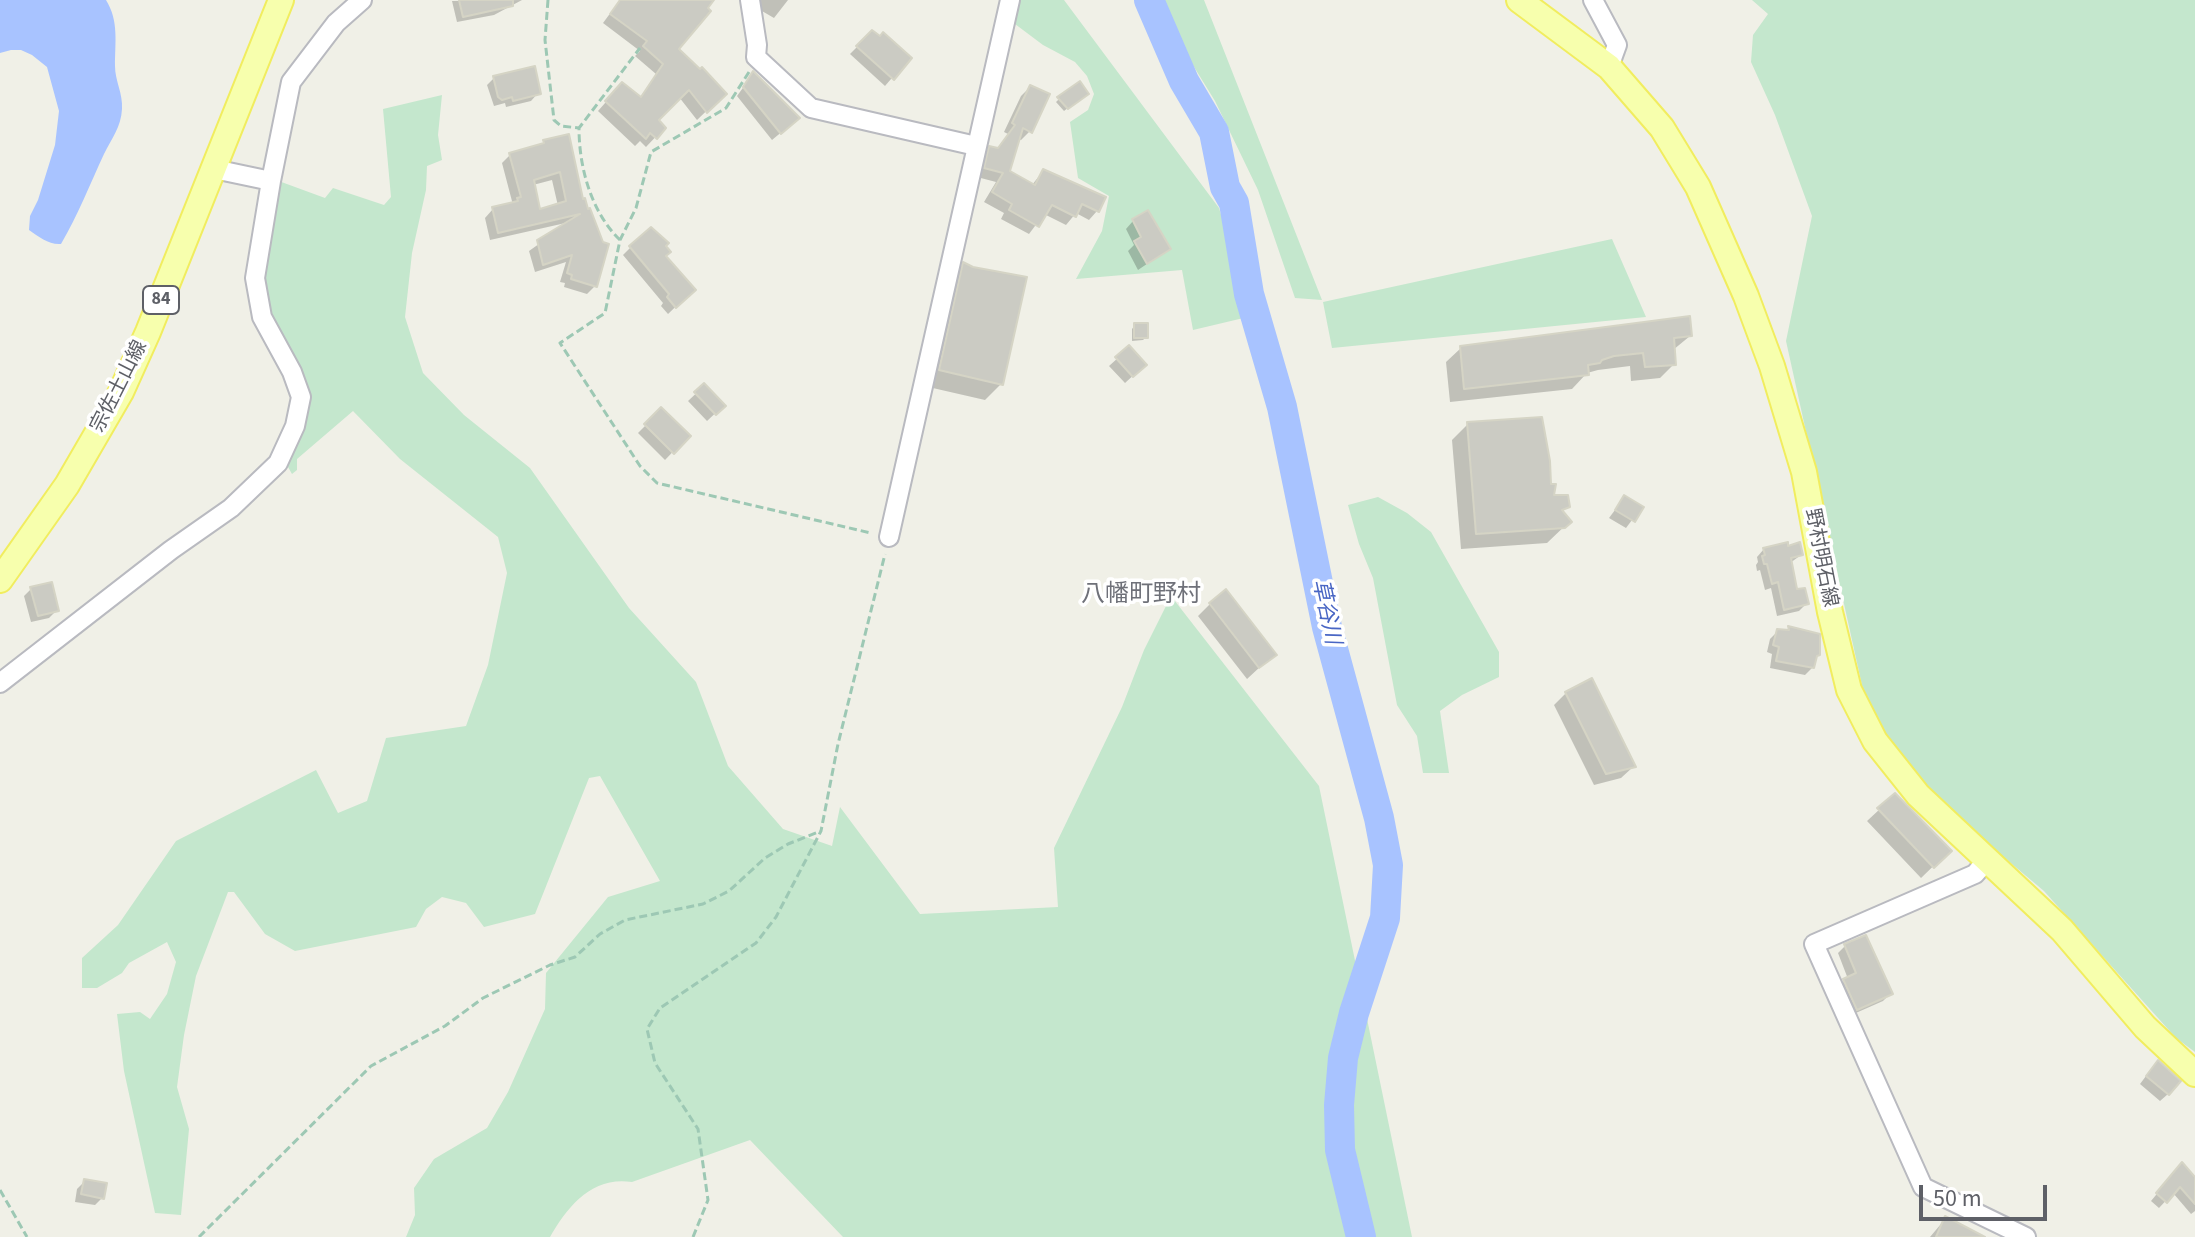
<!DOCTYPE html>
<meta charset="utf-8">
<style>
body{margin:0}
#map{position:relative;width:2195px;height:1237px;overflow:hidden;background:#f0f0e7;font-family:"Source Sans 3",sans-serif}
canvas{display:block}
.scale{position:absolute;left:1919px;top:1185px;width:128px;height:36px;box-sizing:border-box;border:4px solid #5e6067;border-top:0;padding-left:10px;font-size:24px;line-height:28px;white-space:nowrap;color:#5e6067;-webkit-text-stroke:6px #fff;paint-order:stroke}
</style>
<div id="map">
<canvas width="2195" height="1237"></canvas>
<div class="scale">50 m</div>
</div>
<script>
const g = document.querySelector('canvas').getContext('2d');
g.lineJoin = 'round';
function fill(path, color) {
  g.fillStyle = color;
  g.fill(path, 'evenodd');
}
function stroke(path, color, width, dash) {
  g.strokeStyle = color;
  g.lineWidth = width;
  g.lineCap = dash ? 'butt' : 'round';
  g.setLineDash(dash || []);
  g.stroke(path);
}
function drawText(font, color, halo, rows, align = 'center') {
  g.font = font + ' "Source Sans 3","Noto Sans JP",sans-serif';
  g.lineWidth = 7;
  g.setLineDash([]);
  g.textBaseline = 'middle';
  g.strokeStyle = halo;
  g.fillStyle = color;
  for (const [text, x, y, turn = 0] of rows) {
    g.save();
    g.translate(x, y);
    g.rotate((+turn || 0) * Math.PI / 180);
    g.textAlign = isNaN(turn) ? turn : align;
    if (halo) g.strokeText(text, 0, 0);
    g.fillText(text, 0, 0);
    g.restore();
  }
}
const green = new Path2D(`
 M1016 0H1064L1219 208 1252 316 1193 330 1182 270 1076 279 1102 231 1109 196 1078 178 1070 122 1088 110 1094 94 1087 76 1075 62 1043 45 1011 21Z
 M1164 0H1204L1322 300 1295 298 1258 190 1215 101 1183 49Z
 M1752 0H2195V1052L2176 1038 2044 891 1962 822 1907 768 1867 708 1786 341 1812 216 1775 115 1751 62 1753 35 1768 14Z
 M442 95 438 135 442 160 427 166 426 190 412 253 405 317 423 373 464 415 530 468 629 608 696 682 728 766 783 829 832 846 840 807 920 914 1058 907 1054 848 1122 707 1144 650 1171 596 1319 786 1412 1237H843L750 1140 632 1182C592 1176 568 1206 550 1237H406L415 1215 414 1188 434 1159 487 1128 508 1092 545 1009 546 973 608 897 660 881 600 776 589 778 535 914 484 927 466 903 442 897 426 909 416 927 295 951 265 934 234 892H228L196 976 184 1035 177 1087 189 1129 181 1215 155 1213 124 1071 117 1014 140 1012 150 1019 167 994 176 962 167 942 129 963 122 973 97 988H82V958L118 925 176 841 316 770 338 813 367 801 386 738 466 726 488 665 507 573 498 537 400 459 353 411 297 459V470L292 474 284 460 300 424 260 284 276 180 325 198 333 188 384 205 391 197 383 109Z
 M1612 239 1646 317 1332 348 1323 302Z
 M1378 497 1407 513 1431 532 1499 652V677L1462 695 1440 711 1449 773H1423L1417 736 1397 705 1373 578 1359 544 1348 505Z`);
const water = new Path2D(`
 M0 0H106C119 21 115 42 115 66 115 81 123 93 122 109 121 127 112 138 104 154 90 184 78 215 61 244 49 245 39 237 29 230L30 216 38 200 55 145 59 111 47 67 32 55 21 50H11L0 53Z`);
const shadow = new Path2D(`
 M522 0 494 15 457 22 452 1Z
 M620 0H711L676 49 724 94 697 120 679 97 656 120 664 128 646 147 640 141 635 146 598 111 613 94 639 99 656 74 635 56 640 51 603 23Z
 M751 0H788L774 18 755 7Z
 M872 32 909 58 885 86 850 54Z
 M753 74 790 125 772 140 737 96Z
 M494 78 538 93 531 101 506 107 505 103 494 106 487 85Z
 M1030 87V131L1021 140 1018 139 1008 172 1032 185 1043 171 1097 211 1089 220 1076 213 1066 225 1044 214 1029 234 1001 219 1004 213 984 202 996 182 977 177 981 158 990 149 996 150 1008 134 1004 132 1021 96Z
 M1083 96 1064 111 1056 102 1059 99Z
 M568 136 595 286 587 294 564 287 565 283 560 282 566 262 535 272 529 251 570 222 490 240 485 218 493 209 513 205 502 163 510 155ZM552 180 558 206 538 211 533 185Z
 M1133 221 1169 249 1138 270 1128 251 1134 245 1126 229Z
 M631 247 664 256 693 290 668 314 661 306 663 303 623 255Z
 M964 264 1001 384 985 400 924 386 948 280Z
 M1135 325 1146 337 1143 340 1132 341V329Z
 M1690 336 1673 350 1674 364 1660 378 1631 381 1630 366 1598 370 1587 373 1572 389 1450 402 1446 362 1461 348Z
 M1129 348 1137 372 1125 383 1109 366Z
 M704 386 723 406 707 421 688 401Z
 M661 410 688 436 665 460 638 433Z
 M1468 424 1552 497 1568 506 1561 512 1569 522 1547 543 1461 549 1452 440Z
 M1624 498 1641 508 1626 528 1609 518Z
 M1764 549H1787L1801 555 1790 563 1796 592 1807 603 1799 611 1777 616 1771 588 1765 590 1760 570 1757 571 1756 565 1758 562 1757 557Z
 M31 589 57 610 49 618 31 622 24 596Z
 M1210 604 1274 654 1247 679 1198 616Z
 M1789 628 1815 658 1813 667 1805 675 1770 668 1772 654 1767 652 1770 639 1778 631H1785Z
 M1566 693 1633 767 1621 778 1594 785 1554 705Z
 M1894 796 1949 851 1921 878 1867 821Z
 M1845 946 1891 993 1883 1001 1849 1016 1836 988 1848 979 1838 953Z
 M2149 1072 2168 1094 2160 1101 2140 1084Z
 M2175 1172 2195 1180V1211L2191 1214 2173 1193 2159 1208 2151 1201Z
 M85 1181 102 1198 95 1205 75 1202 77 1189Z
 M1946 1218 1982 1237H1930Z`);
const river = new Path2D(`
 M1149 0 1184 81 1214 132 1225 187 1234 203 1249 294 1282 407 1327 627 1379 818 1388 865 1385 918 1354 1013 1343 1058 1339 1105 1340 1150 1361 1237`);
const building = new Path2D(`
 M459 0H513V6L463 17Z
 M620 0H714L708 8 711 11 679 49 700 69 702 67 727 94 707 113 689 90 659 120 666 128 657 139 650 133 646 139 605 101 622 82 641 97 663 64 643 46 647 41 610 14Z
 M872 30 880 36 883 32 912 58 894 80 856 46Z
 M535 66 541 94 513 101 512 97 502 100 498 97 493 76Z
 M753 71 800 118 781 134 743 87Z
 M1080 81 1089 94 1068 109 1057 97Z
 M1030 85 1050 94 1032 133 1023 128 1010 171 1035 185 1043 169 1106 197 1099 212 1082 204 1076 217 1052 205 1039 227 1009 210 1012 204 992 192 1003 173 984 168 989 146 998 148 1015 125 1012 123Z
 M569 134 583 199 585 198 588 209 590 208 603 242 609 244 597 287 571 279 572 275 567 273 572 255 543 265 537 240 580 214 498 233 492 207 518 201 517 198 521 197 509 153 544 143 543 140ZM560 172 566 201 540 209 534 180Z
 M1148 210 1171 249 1147 264 1134 241 1141 237 1132 219Z
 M651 227 669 243 666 246 671 252 666 256 696 290 676 308 667 297 669 294 629 246Z
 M963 262 973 267 1027 277 1003 385 939 370Z
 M1690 316 1692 336 1674 338 1676 365 1645 367 1643 353 1614 356 1602 360 1600 363 1588 365 1589 375 1464 389 1460 346Z
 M1134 323H1148V338H1134Z
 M1129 345 1147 365 1133 377 1115 357Z
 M704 383 726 406 716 415 694 392Z
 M661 407 691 436 674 454 644 424Z
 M1542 417 1550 461 1551 484H1556L1554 495H1568L1570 507 1562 510 1572 522 1565 528 1476 534 1467 422Z
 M1624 495 1644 507 1635 522 1615 510Z
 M1788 542V546L1800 542 1803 555 1791 558 1797 589 1805 588 1809 604 1784 610 1778 582 1772 584 1767 564H1764L1762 556 1765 555 1763 548Z
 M52 582 59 611 38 616 30 587Z
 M1226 589 1277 655 1259 668 1209 603Z
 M1788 626 1820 634V655L1817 656 1814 668 1776 661 1779 647 1773 645 1777 629 1789 630Z
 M1592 678 1636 767 1606 774 1565 692Z
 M1895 793 1952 851 1934 868 1877 808Z
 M1866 935 1893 994 1857 1010 1843 979 1856 973 1844 944Z
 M2158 1060 2181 1081 2169 1095 2146 1076Z
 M2182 1162 2195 1177V1204L2180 1187 2167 1203 2156 1193Z
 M84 1179 107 1183 104 1199 81 1194Z
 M1945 1216 1985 1237H1936Z`);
const path = new Path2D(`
 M548 0 545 40 554 120 561 126 579 128
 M749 72 726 108 651 152 636 208 620 240 605 313 560 343 640 466 657 483 871 533
 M620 240C591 212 579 167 579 128L640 48
 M0 1190 27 1237
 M199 1237 371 1066 445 1026 483 998 550 965 575 957 600 934 625 920 703 904 729 891 765 858 788 844 821 831
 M693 1237 708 1200 698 1129 655 1063 647 1029 660 1008 756 943 776 917 821 831 838 744 885 554`);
const minor = new Path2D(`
 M750 0 757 45 756 57 811 108 976 146
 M1593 0 1617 45 1609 67
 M214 169 271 181
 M889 537 1010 0
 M0 683 171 550 231 508 278 463 295 426 301 397 292 372 262 317 255 278 271 181 291 82 336 23 362 0
 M1988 859 1975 874 1814 944 1923 1187 2026 1237`);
const major = new Path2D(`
 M1519 0 1609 67 1662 128 1698 187 1746 296 1772 366 1804 472 1830 612 1849 690 1875 741 1918 795 2062 930 2145 1027 2195 1074
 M0 580 67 485 121 392 148 332 281 0`);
const shields = [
 [161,300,36]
];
const shieldNames = [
 ["84",161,300]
];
const streetNames = [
 ["宗佐土山線",120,387,-63],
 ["野村明石線",1820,558,79]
];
const waterNames = [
 ["草谷川",1325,612,78]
];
const quarterNames = [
 ["八幡町野村",1141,596]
];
fill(green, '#c4e7cd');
fill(water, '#a8c3ff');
fill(shadow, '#0003');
stroke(river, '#a8c3ff', 30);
fill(building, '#cbcbc3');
stroke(building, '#d5d4c5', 2);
stroke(minor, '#b9bac0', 22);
stroke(major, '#f1ed5f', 28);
stroke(path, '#9dc8b4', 3, [8, 4]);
stroke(minor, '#fff', 18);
stroke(major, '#f7ffad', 24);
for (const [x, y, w] of shields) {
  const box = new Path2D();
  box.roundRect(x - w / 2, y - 14, w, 28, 6);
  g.fillStyle = '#fff';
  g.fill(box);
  stroke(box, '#5e6067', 2);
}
drawText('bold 18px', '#5e6067', null, shieldNames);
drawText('20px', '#5e6067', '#fff', streetNames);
drawText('italic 22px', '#4966c4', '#fff', waterNames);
drawText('24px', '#6f7179', '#fff', quarterNames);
</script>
